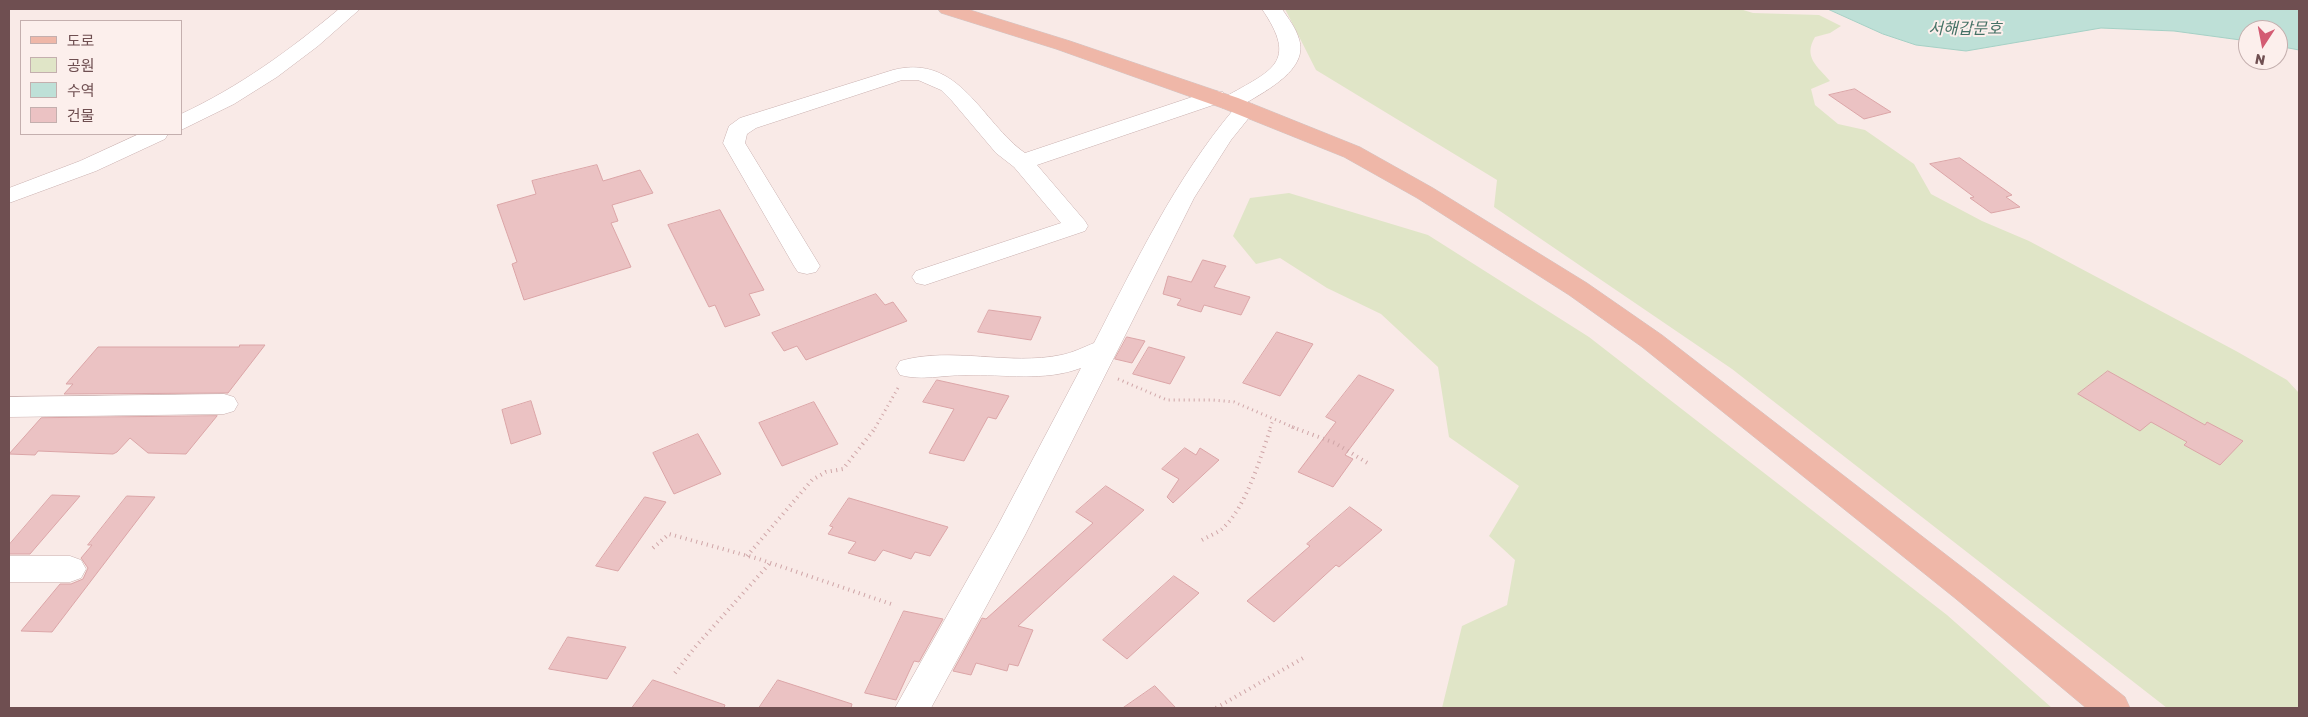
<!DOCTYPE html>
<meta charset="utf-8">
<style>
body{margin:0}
#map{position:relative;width:2308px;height:717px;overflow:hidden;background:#f9eae7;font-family:Rubik,"Noto Sans KR",sans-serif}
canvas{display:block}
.frame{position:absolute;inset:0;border:10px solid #6f4f51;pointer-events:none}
.legend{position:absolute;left:20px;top:20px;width:162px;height:115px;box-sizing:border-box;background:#fcefec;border:1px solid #c4afae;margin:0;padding:6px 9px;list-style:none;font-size:15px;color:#6f4f51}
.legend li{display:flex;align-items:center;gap:10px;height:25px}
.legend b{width:25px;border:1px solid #c4afae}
.north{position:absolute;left:2238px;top:20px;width:50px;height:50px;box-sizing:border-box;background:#fcefec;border:1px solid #c4afae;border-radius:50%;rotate:191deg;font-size:14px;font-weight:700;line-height:20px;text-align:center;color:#6f4f51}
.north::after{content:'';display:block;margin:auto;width:18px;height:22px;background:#d35c73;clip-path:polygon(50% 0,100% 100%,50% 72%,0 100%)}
</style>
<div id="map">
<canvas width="2308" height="717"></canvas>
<div class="frame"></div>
<ul class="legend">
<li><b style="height:6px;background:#efb7a8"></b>도로</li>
<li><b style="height:14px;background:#e0e5c7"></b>공원</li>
<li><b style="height:14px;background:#bee0d7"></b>수역</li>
<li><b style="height:14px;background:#ebc2c3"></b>건물</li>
</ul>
<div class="north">N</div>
</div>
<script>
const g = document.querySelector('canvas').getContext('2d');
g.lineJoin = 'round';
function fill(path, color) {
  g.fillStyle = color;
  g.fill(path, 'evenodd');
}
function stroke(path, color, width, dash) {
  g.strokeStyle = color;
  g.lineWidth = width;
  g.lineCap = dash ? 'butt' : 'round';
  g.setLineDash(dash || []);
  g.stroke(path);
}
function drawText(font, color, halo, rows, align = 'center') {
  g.font = font + ' Rubik,"Noto Sans KR",sans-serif';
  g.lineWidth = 4;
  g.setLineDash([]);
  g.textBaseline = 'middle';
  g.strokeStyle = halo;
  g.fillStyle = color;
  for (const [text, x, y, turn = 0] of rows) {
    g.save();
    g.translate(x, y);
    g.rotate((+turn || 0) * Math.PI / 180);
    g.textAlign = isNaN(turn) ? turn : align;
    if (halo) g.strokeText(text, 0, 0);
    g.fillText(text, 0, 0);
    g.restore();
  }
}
const green = new Path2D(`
 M1285 9H1740L1753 13 1819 15 1841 26 1830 33 1815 37C1803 57 1817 66 1830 81L1811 89 1815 105 1838 124 1865 130 1914 164 1931 194 1982 221 2029 241 2236 351 2287 380 2299 393V708H2167L1732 369 1494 207 1497 180 1316 70Z
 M1289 193 1428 235 1589 337 1947 615 2052 708H1442L1462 626 1507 605 1515 560 1489 536 1519 486 1449 437 1438 367 1381 314 1327 288 1280 258 1256 264 1233 236 1250 198Z`);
const water = new Path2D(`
 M1828 9H2299V50L2278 46V30H2248V41L2174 31 2101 28 1966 51 1916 45 1883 34Z`);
const building = new Path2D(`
 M1855 89 1891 112 1864 119 1829 95Z
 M1960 158 2012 195 2006 197 2020 207 1991 213 1970 198 1974 197 1930 164Z
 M597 165 603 181 640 170 653 193 612 205 618 221 611 223 631 267 524 300 512 264 517 262 497 205 536 194 532 181Z
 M720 210 764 290 749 294 760 315 725 327 715 305 709 307 668 225Z
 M1203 260 1226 266 1214 287 1250 297 1241 315 1204 305 1201 312 1177 305 1181 299 1163 294 1168 276 1191 282Z
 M876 294 885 305 893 302 907 321 806 360 797 346 784 351 772 333Z
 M989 310 1041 317 1031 340 978 332Z
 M1277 332 1313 344 1280 396 1243 383Z
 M1127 337 1145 341 1132 363 1115 359Z
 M240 345H265L228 393 64 394 73 384H66L98 347H239Z
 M1149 347 1185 357 1170 384 1133 374Z
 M2108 371 2205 425 2207 422 2243 441 2220 465 2184 445 2187 442 2151 422 2140 431 2078 394Z
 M1359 375 1394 390 1345 455 1353 459 1333 487 1298 472 1336 422 1326 417Z
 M937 380 1009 396 996 419 988 417 964 461 929 453 954 409 923 402Z
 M531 401 541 434 511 444 502 410Z
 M814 402 838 444 782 466 759 423Z
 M217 416 186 454 148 453 130 438 117 452 113 454 38 451 35 455 9 454 41 418Z
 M698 434 721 474 674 494 653 453Z
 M1185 448 1196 455 1200 448 1219 460 1173 503 1167 497 1179 479 1162 469Z
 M1106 486 1144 510 1018 626 1033 630 1018 666 1009 664 1007 671 976 663 971 675 953 671 982 618 986 619 1093 523 1076 512Z
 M52 495 80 496 30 554H9V545Z
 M127 496 155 497 52 632 21 631 60 584H71L83 579 88 568 81 558 92 545H88Z
 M645 497 666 502 618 571 596 566Z
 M849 498 948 527 930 556 915 552 911 559 883 550 875 561 848 553 856 542 828 534 833 527 830 526Z
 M1350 507 1382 530 1339 567 1336 565 1274 622 1247 601 1310 546 1307 544Z
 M1174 576 1199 593 1127 659 1103 640Z
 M904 611 943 619 919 662 914 661 896 700 865 693Z
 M568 637 626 647 607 679 549 669Z
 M653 680 725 705 724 708H632Z
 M778 680 852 704 851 708H759Z
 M1155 686 1176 708H1123Z`);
const pathFar1 = new Path2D(`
 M1118 379 1167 400H1213L1234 402 1295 428
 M875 428 898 388
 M1270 428 1273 420`);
const path = new Path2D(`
 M1292 427 1335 443 1369 464
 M1202 540C1209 536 1217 533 1222 529 1246 508 1261 456 1271 427
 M653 548 669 534 759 559 891 604
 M747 556 812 480 826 472 843 469 876 427
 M675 673 696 646 770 563
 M1216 708 1305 657`);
const minor = new Path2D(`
 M339 9H360L318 46 277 77 234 104 181 130V114C239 87 290 50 339 9Z
 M1262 9H1282C1288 18 1296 28 1299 39 1309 69 1267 90 1246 103L1253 104 1256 109 1231 140 1194 198 1025 535 931 708H895L997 527 1081 368C1044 382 1004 374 966 375 944 375 921 381 900 375L896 368 900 361C952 346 1009 366 1061 355 1072 353 1084 347 1094 343 1136 262 1175 179 1234 109L1222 108 1219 103 1037 165 1085 221 1088 226 1085 231 925 285 916 283 912 277 916 271 1061 223 1014 167 996 153 952 101 941 90 918 80H902L756 128 747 134 745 143 820 266 816 272 807 274 798 272 794 266 723 143 729 126 740 118 893 70C960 53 981 122 1025 153L1207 92 1215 91 1223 92 1225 97C1272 70 1299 63 1262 9Z
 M139 134H168L165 139 96 171 9 203V188L80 161Z
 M224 394 234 397 238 404 234 411 224 414 9 417V397Z
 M9 556H70L81 560 86 569 81 578 70 582H9Z`);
const major = new Path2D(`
 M938 9H967L1070 41 1238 98 1360 147 1433 188 1587 283 1662 335 1980 581 2125 697 2130 708H2086L1956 599 1642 347 1569 295 1417 198 1344 157 1222 108 1056 49 941 13Z`);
const farWaternames = [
 ["서해갑문호",1965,29]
];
fill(green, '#e0e5c7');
fill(water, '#bee0d7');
stroke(water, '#a5d0c5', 1);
fill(building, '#ebc2c3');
stroke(building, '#dba5a7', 1);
stroke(minor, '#c9b0af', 1);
stroke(major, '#d1c7c7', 1);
stroke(pathFar1, '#cfa5a7', 3, [1, 4]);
stroke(path, '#cfa5a7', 4, [1, 4.5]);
fill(minor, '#fff');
fill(major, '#efb7a8');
drawText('italic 16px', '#457266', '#fcefec', farWaternames);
</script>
